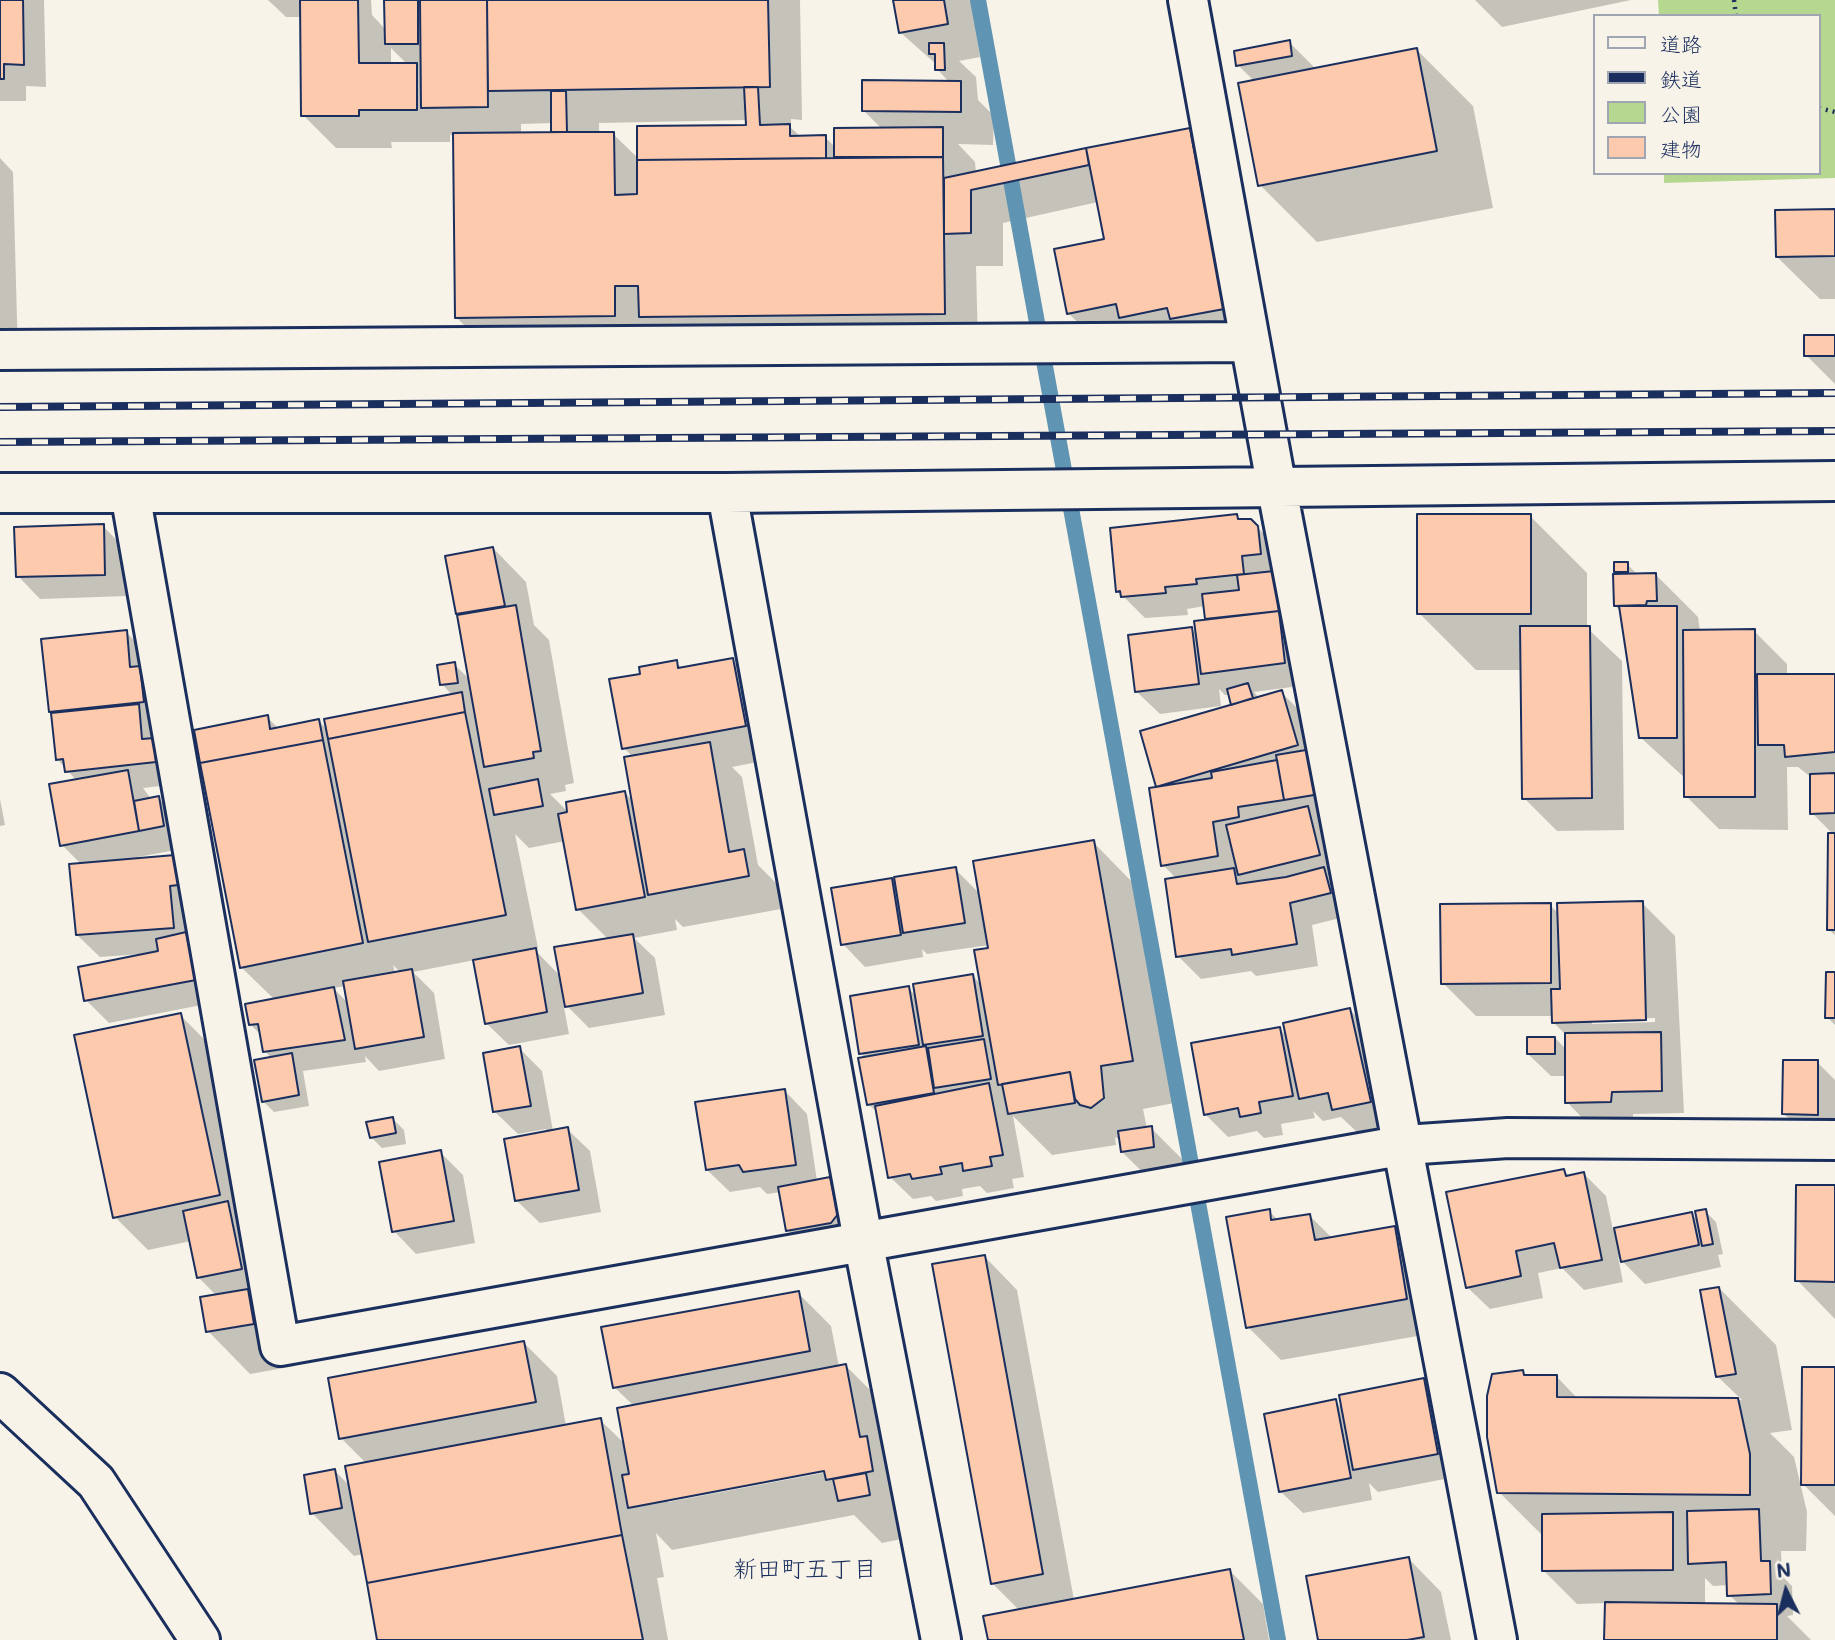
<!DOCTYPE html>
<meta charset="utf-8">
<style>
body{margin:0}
#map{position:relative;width:1835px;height:1640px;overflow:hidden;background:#f7f3e8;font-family:Mali,"Klee One",sans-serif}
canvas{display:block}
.legend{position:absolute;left:1593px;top:14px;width:228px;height:161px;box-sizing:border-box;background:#f7f3e8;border:2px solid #9fa5b1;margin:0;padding:9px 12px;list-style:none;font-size:21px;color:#1b2f5e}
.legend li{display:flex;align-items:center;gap:14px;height:35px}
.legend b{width:35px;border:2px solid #9fa5b1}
.north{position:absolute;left:1751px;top:1556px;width:70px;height:70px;-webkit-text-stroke:5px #f7f3e8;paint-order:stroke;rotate:354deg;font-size:19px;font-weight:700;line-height:28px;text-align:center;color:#1b2f5e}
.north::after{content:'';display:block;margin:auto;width:24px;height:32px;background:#1b2f5e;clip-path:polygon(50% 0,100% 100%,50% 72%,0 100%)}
</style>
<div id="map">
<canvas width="1835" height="1640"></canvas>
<ul class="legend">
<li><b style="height:9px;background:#f7f3e8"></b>道路</li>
<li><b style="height:9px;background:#1b2f5e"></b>鉄道</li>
<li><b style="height:19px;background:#b6d790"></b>公園</li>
<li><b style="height:19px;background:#fecaae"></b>建物</li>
</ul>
<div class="north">N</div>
</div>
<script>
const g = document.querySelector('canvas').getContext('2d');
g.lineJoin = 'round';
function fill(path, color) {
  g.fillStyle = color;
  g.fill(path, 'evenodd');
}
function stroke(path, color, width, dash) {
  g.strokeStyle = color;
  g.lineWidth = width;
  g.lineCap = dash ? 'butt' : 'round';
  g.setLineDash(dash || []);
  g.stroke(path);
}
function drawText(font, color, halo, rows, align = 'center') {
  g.font = font + ' Mali,"Klee One",sans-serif';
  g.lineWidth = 5;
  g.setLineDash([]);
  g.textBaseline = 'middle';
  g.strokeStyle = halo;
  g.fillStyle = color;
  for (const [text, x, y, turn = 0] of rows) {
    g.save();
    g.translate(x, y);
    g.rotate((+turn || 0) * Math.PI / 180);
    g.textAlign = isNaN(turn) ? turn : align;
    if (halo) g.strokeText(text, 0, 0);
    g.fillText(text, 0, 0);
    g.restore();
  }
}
const green = new Path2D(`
 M1658 0H1835V178L1664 183V173H1819V16H1659Z`);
const shadow = new Path2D(`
 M0 0H44L46 87 26 86V101H0Z
 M268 0H371L372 15 386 30V0H800L802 120 791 119V128L801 137H825L836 148 883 130 863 110 950 83 937 69V65L900 32 895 0H971L980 57 959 61 976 77 978 100 994 116 993 145 958 144 975 162 976 174 1189 130 1222 163 1256 342 1102 346 1068 313 1106 241 1098 202 1003 223V266H976L978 346 673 349 647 324 648 348 490 351 457 318 455 138 450 134V142H391L392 148H336L303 115 302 17H286ZM391 48 408 65H391ZM747 120V127L639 159 613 134H599V123ZM553 123V134L521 135V124Z
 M1475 0H1631L1502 27Z
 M1289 42 1316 69 1416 49 1473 106 1493 208 1317 242 1260 185 1255 82 1238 65Z
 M0 158 13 172 18 357 0 358Z
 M1835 211V299H1820L1777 257Z
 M1835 337V384L1806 355Z
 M1236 516 1241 521H1251L1280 550 1307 685 1254 692 1259 698 1281 692 1314 725 1342 816 1320 820 1330 830 1352 915 1312 925 1318 966 1256 976 1251 971 1201 979 1178 956 1177 879 1163 865 1158 786 1234 706 1230 695H1225L1219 689 1221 706 1160 714 1137 692 1191 629 1198 635 1207 621 1205 606 1187 609 1188 615 1145 618 1118 591Z
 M1530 516 1587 573V628L1622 661 1624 830 1557 831 1524 798 1522 670H1476L1419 613Z
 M103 526 125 549 127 596 40 599 18 576Z
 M493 548 526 582 534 625 549 640 574 783 565 785 566 791 550 794 569 813 624 792 634 802 633 757 624 748 642 675 676 662 683 669 732 660 766 693 778 758 732 767 742 777 758 865 777 884 781 909 683 927 675 919 677 930 634 938 655 958 665 1015 589 1028 563 1002 569 1034 509 1045 486 1023 475 960 413 972 434 993 445 1059 379 1071 365 1056 366 1062 303 1071 309 1106 274 1112 263 1101 272 1059 265 1051 262 1036 251 1025 275 1000 241 967 267 717 279 729 319 721 328 731 452 695 442 684 454 664 470 680 447 557ZM515 834 529 848 565 841 578 909 609 940 561 977 533 948H538ZM393 965 401 973 395 974ZM346 986 349 1004 333 988Z
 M1627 564 1638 575H1656L1698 617 1700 631H1754L1787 664V676H1835V935L1829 930 1834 835 1812 813V778L1798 767H1787L1788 830 1719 829 1686 796V779L1640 737 1622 612 1615 606 1619 576 1615 571Z
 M126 632 149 655 178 784 143 788 151 799 158 798 181 820 186 848 138 857V860L175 857 217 1002 109 1023 86 1000 142 954 100 957 77 935 82 865 62 845 77 781 57 759 50 711Z
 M0 799 5 825 0 826Z
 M1093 842 1135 885 1174 1103 1143 1109 1147 1129 1151 1128 1193 1170 1165 1194 1122 1152 1121 1141 1115 1137 1116 1145 1052 1155 1013 1116 1024 1177 1012 1179 1014 1188 987 1193 980 1186 962 1189 963 1196 936 1201 931 1196 913 1199 890 1177 878 1113 868 1104 866 1058 861 1054 908 988 917 997 973 976 982 986 989 945 927 954 922 949 923 957 865 967 843 944 891 880 897 885 955 869 980 894Z
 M1642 903 1675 936 1684 1113 1633 1114V1124L1589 1125 1567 1102V1076H1551L1528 1054 1555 1038 1567 1050V1036L1554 1023V1016H1476L1443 983 1550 905 1559 914ZM1655 1018V1022L1592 1024V1020Z
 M1835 974V1025L1827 1017Z
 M1350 1010 1372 1032 1392 1124 1357 1132 1341 1117 1323 1121 1313 1111 1315 1118 1281 1124 1283 1135 1264 1138 1257 1131 1228 1137 1206 1115 1280 1029 1288 1038Z
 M180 1015 213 1048 295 1366 250 1374 208 1331 217 1296 199 1278 191 1241 148 1250 115 1217Z
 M519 1048 542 1071 553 1131 567 1129 590 1151 601 1212 540 1223 517 1201 547 1132 546 1129 518 1134 495 1112Z
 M1817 1062 1835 1080V1137L1807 1136 1784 1114Z
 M785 1091 807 1114 817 1181 830 1179 852 1201 859 1237 810 1253 788 1230 781 1192 767 1194 760 1187 730 1192 707 1170Z
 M393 1119 404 1130 406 1144 382 1148 371 1137Z
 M440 1152 463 1175 475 1243 416 1254 394 1231Z
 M1564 1171 1570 1177 1584 1174 1606 1196 1613 1230 1691 1214 1699 1221 1705 1211 1716 1222 1723 1254 1718 1255 1721 1267 1645 1284 1618 1257 1623 1282 1584 1290 1562 1268 1538 1273 1543 1298 1490 1309 1467 1287Z
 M1835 1187V1319L1797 1280Z
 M1269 1211 1279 1221 1309 1215 1333 1239 1394 1228 1427 1261 1440 1332 1281 1360 1248 1327Z
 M984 1256 1017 1290 1074 1600 1230 1571 1263 1604 1269 1640H989L1020 1611 992 1583Z
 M1719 1288 1776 1345 1792 1430 1770 1433 1794 1457 1807 1512 1806 1551H1781L1782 1576 1792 1586 1793 1615 1787 1616 1811 1640H1607V1603L1577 1604 1544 1571V1537L1499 1492 1522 1371 1528 1377H1557L1578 1399 1742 1400 1717 1376ZM1705 1578 1713 1586 1729 1585V1595L1740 1605H1705Z
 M798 1293 831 1326 839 1367 846 1366 888 1408 911 1537 882 1543 854 1515 672 1550 656 1533 664 1577 657 1578 668 1640H379L363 1554 354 1556 312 1513 335 1471 350 1486 367 1464 341 1438 524 1343 557 1376 566 1426 600 1420 626 1445 634 1406 614 1387ZM832 1468 833 1471 668 1502V1499Z
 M1835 1369V1516L1803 1484Z
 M1424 1380 1446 1403 1460 1476 1378 1492 1369 1483 1372 1500 1303 1513 1280 1491 1335 1401 1343 1410Z
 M1408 1558 1441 1592 1451 1640H1320Z`);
const stream = new Path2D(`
 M978 0 1278 1640`);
const building = new Path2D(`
 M0 0H23L24 65 4 64V79H0Z
 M300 0H358L359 63H417V110H359V116H301Z
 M384 0H418V44H385Z
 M420 0H487L488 107 421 108Z
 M487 0H768L770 87 488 91Z
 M893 0H944L948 24 899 33Z
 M1290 40 1292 56 1236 66 1234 51Z
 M929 43H944L945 70H935V54H929Z
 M1417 48 1437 151 1258 186 1238 83Z
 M862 80 961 81V112L862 111Z
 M744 87H758L760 125 790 124V136L826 135V158L637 160V126L746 125Z
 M551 91H566L567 132H551Z
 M943 127V157H834V128Z
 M1190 128 1224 309 1170 319 1167 308 1119 318 1116 304 1067 314 1054 249 1104 239 1086 148Z
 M567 132H614L615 195 637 194V160L943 157 945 314 639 317 638 286H615V316L455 318 453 133Z
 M1086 148 1089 165 971 190V233L944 234V178Z
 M1835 209V256L1776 257 1775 210Z
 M1804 335H1835V356H1804Z
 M1237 514 1238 519H1251L1258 526 1261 554 1242 556 1244 574 1196 579 1197 584 1165 587 1166 593 1121 597 1120 591 1116 592 1110 528Z
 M1417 514H1531V614H1417Z
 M104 524 105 575 16 577 14 527Z
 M493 547 505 606 456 614 445 556Z
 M1614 562H1628V572H1614Z
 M1274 571 1279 611 1205 619 1202 594 1239 590 1237 575Z
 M1656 573 1657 601H1647L1646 605 1614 606 1613 574Z
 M516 605 541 751 533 752 534 758 484 767 457 615Z
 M1619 606H1677V738H1639Z
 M1279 611 1285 663 1201 674 1194 621Z
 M1520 626H1590L1592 798 1522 799Z
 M1192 627 1199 684 1135 692 1128 635Z
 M1755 629V797H1684L1683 630Z
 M127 630 130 667 140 666 144 702 49 712 41 639Z
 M733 658 746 726 622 749 609 679 640 674 639 667 677 660 678 668Z
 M455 662 458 683 440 685 437 665Z
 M1757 674H1835V752L1785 757 1784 745H1758Z
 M1248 683 1253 698 1231 705 1227 689Z
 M1282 690 1298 745 1156 787 1140 731Z
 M462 692 465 712 328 739 324 719Z
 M139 704 142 739 154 738 156 762 65 772 63 759 56 760 51 713Z
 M465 712 506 915 368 942 328 739Z
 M268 715 270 729 319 719 323 740 200 763 194 730Z
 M323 740 363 943 240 968 200 763Z
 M710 742 729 852 744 849 749 876 648 895 624 757Z
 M1312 749 1320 794 1284 800 1276 755Z
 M1277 760 1284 800 1238 807 1239 817 1213 822 1218 856 1161 866 1149 788 1212 778 1211 772Z
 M128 770 139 831 60 846 49 784Z
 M1835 773V813L1810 814V774Z
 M538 779 543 806 494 815 489 789Z
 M625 791 645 897 576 910 558 814 567 812 566 802Z
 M159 796 164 826 139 831 134 801Z
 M1308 806 1320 855 1238 875 1226 825Z
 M1828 833H1835V930H1827Z
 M1094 840 1133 1061 1101 1066 1104 1098 1091 1108 1080 1105 1075 1099 1070 1072 998 1085 974 950 988 948 973 861Z
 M175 855 178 885 170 886 174 928 76 935 69 864Z
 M956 867 965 923 903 933 894 877Z
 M1324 867 1331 893 1290 903 1297 944 1232 955 1231 949 1176 957 1165 879 1234 868 1237 884 1286 877Z
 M892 878 901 935 841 945 831 888Z
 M1643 901 1646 1020 1552 1023 1551 989H1560L1557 903Z
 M1551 903V983L1441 984 1440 904Z
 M186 932 196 980 84 1001 78 967 158 951 156 939Z
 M633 934 643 993 565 1007 554 947Z
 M536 948 547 1012 485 1024 473 960Z
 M412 969 424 1037 355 1049 343 981Z
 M1826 972H1835V1018H1825Z
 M973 974 983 1036 923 1045 913 984Z
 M909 986 919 1045 859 1054 850 996Z
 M334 987 345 1040 263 1052 258 1024 249 1025 245 1004Z
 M1350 1008 1371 1102 1332 1110 1328 1093 1299 1099 1283 1023Z
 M181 1013 220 1195 113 1218 74 1035Z
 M1280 1027 1293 1096 1259 1102 1261 1113 1240 1117 1238 1108 1204 1115 1191 1043Z
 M1661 1032 1662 1091 1612 1092 1611 1102 1565 1103V1033Z
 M1527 1037H1555V1054H1527Z
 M984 1039 991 1079 934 1088 928 1048Z
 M520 1046 531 1106 493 1112 483 1053Z
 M926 1046 934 1093 867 1105 858 1058Z
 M292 1053 299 1095 262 1102 254 1060Z
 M1783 1060H1818V1115L1782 1114Z
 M1070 1072 1075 1103 1008 1114 1002 1084Z
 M989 1083 1003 1155 990 1157 992 1166 963 1171 962 1163 940 1167 942 1174 912 1179 910 1174 888 1178 875 1106Z
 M785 1089 796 1165 743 1172 739 1165 706 1170 695 1102Z
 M393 1117 396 1133 370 1138 366 1122Z
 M1152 1126 1154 1147 1121 1152 1118 1131Z
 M568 1127 579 1190 515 1201 504 1139Z
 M441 1150 454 1221 392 1232 379 1162Z
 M1564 1169 1566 1176 1584 1172 1602 1260 1560 1268 1554 1243 1516 1251 1521 1276 1466 1288 1446 1192Z
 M830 1177 838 1214 831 1223 786 1231 778 1187Z
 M1796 1185H1835V1282L1795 1281Z
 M228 1201 242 1269 197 1278 183 1211Z
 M1270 1209 1271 1220 1310 1214 1315 1240 1395 1226 1407 1299 1246 1328 1226 1217Z
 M1706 1209 1713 1244 1702 1246 1695 1211Z
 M1692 1212 1699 1245 1621 1262 1614 1228Z
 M985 1255 1043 1574 991 1584 932 1264Z
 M1719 1287 1736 1374 1716 1377 1700 1290Z
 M248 1289 254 1324 206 1332 200 1297Z
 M799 1291 810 1351 613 1388 601 1327Z
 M524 1341 536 1402 339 1439 328 1378Z
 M846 1364 860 1437 867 1436 873 1471 826 1480 824 1471 628 1508 622 1475 629 1474 617 1408Z
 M1802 1367H1835V1485H1801Z
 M1523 1370 1524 1375H1557V1397L1738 1398 1750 1454V1495L1497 1493 1487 1437V1396L1492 1374Z
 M1424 1378 1438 1454 1353 1470 1339 1395Z
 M1336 1399 1351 1478 1279 1492 1264 1414Z
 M601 1418 622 1535 367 1583 345 1466Z
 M335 1469 342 1508 310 1514 304 1475Z
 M866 1473 870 1495 838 1501 833 1479Z
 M1759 1509 1761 1561H1770L1771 1594 1727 1596 1726 1562 1688 1564 1687 1511Z
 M1673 1512V1570L1542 1571V1514Z
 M622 1535 643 1640H377L367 1583Z
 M1409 1557 1424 1637 1407 1640H1318L1306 1576Z
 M1230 1569 1244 1640H988L983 1616Z
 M1605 1602 1777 1604V1640H1604Z`);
const path = new Path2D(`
 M1734 0 1736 16
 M1819 108 1835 112`);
const minor = new Path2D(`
 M1188 0 1277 489 1497 1640
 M0 350 1250 342
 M0 493H727L1835 481
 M130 493 280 1346 1405 1145 1508 1138 1835 1140
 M727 493 863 1240 941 1640
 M0 1393 96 1482 200 1640`);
const rail = new Path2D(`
 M0 407 1835 393
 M0 442 1835 431`);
const neighbourhoodNames = [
 ["新田町五丁目",805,1570]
];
fill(green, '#b6d790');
fill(shadow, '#0003');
stroke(stream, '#5f94b3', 16);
fill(building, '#fecaae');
stroke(building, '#1b2f5e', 2);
stroke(minor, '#1b2f5e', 44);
stroke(path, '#1b2f5e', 4.5, [2, 5]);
stroke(minor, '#f7f3e8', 38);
stroke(rail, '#1b2f5e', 8);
stroke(rail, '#f7f3e8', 5, [16]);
drawText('24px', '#1b2f5e', '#f7f3e8', neighbourhoodNames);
</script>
